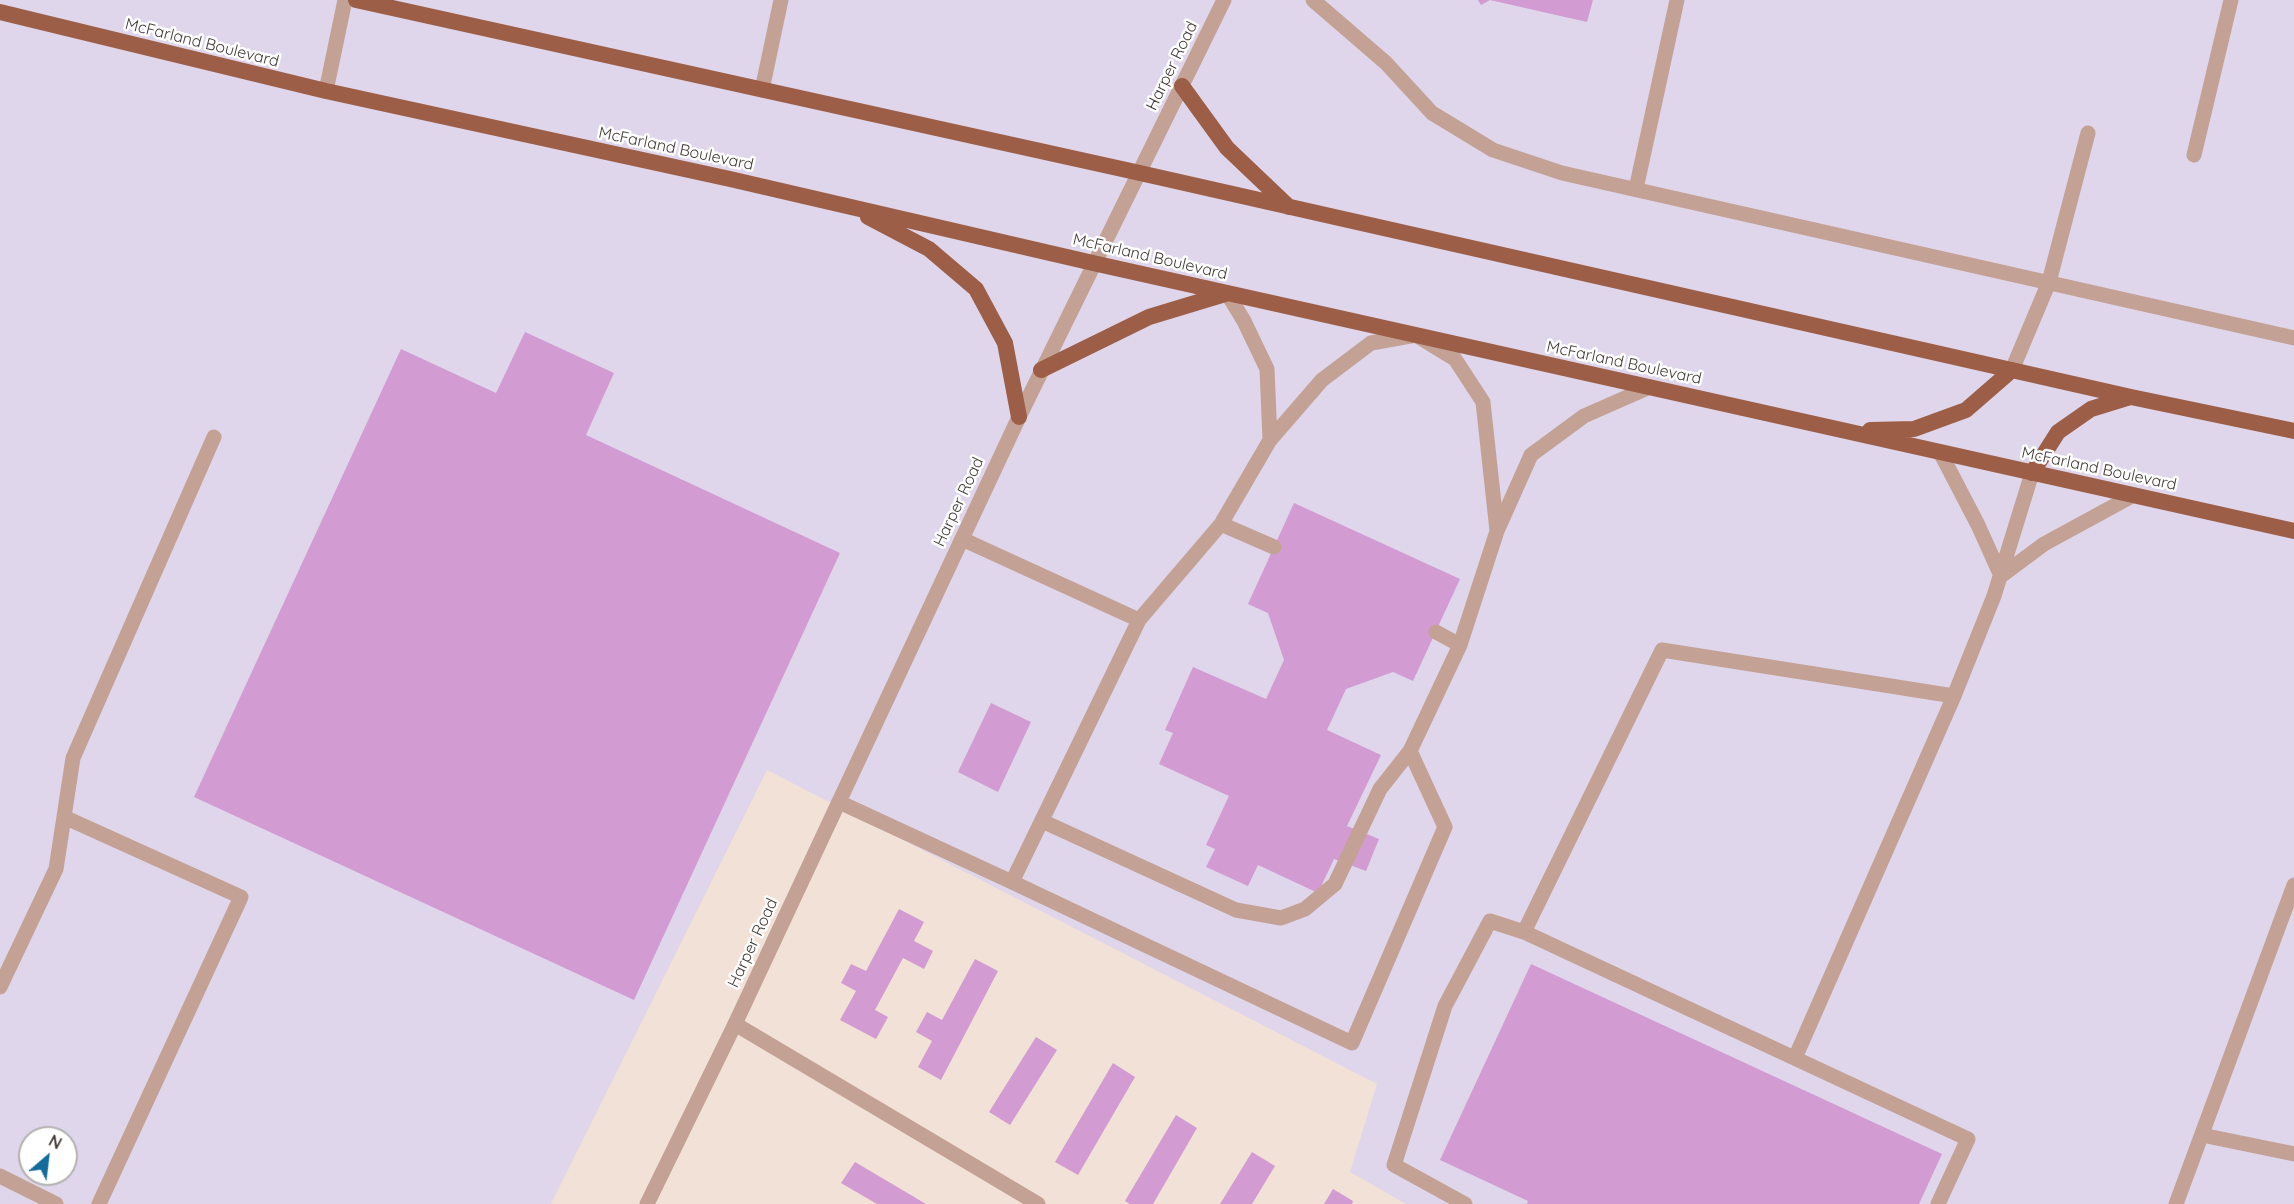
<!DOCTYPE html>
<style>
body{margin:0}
#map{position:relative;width:2294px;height:1204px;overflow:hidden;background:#f2e1d6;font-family:Quicksand,sans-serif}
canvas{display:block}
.north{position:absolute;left:18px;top:1126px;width:60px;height:60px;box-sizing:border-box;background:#fff;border:2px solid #b3b1af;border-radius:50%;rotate:28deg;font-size:16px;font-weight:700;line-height:24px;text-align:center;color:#423b37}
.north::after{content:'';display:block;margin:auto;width:21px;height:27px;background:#136c9b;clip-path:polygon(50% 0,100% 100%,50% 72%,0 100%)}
</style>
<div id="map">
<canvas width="2294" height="1204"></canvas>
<div class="north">N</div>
</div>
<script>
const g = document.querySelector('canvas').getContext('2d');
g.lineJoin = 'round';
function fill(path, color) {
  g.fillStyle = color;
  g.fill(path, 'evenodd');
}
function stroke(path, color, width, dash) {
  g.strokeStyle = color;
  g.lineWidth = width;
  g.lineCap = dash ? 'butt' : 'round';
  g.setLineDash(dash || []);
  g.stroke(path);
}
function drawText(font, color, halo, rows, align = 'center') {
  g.font = font + ' Quicksand,sans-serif';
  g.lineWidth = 5;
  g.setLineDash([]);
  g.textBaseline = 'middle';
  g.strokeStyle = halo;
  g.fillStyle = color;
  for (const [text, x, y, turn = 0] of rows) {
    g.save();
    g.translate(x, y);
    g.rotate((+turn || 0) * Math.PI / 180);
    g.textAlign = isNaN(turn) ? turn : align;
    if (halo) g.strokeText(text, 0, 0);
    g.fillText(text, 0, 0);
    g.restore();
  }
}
const commercial = new Path2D(`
 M0 0H2294V1204H1406L1350 1172 1377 1084 767 770 551 1204H0ZM30 1138H66V1174H30Z`);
const building = new Path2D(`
 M1478 0H1593L1587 22 1490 0 1481 5Z
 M525 332 614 373 586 435 840 553 634 1000 194 797 401 349 496 393Z
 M1294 503 1460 579 1413 681 1393 672 1346 689 1327 730 1381 755 1347 826 1379 839 1366 871 1334 859 1318 893 1258 865 1248 886 1206 867 1215 849 1206 845 1229 796 1159 764 1173 733 1165 730 1193 667 1266 699 1284 660 1268 613 1248 604Z
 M991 703 1031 722 998 792 958 772Z
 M899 909 924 922 914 941 933 951 924 969 903 958 875 1010 888 1017 876 1039 840 1020 856 991 841 983 851 964 866 971Z
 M975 959 998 971 941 1080 918 1067 932 1041 916 1032 927 1012 942 1020Z
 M1531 964 1942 1154 1919 1204H1527L1528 1201 1440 1160Z
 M1036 1037 1057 1050 1010 1125 989 1112Z
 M1113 1063 1135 1077 1078 1175 1055 1162Z
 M1176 1115 1197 1128 1153 1204H1130L1125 1201Z
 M1252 1152 1275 1166 1252 1204H1220Z
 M855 1162 926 1204H877L841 1183Z
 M1333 1189 1353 1201 1352 1204H1324Z`);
const service = new Path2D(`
 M762 90 781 0
 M326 91 345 0
 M2194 155 2231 0
 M1636 189 1677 0
 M1227 293 1244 321 1267 369 1270 440
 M2012 370 2049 282 2088 133
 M1940 452 1978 525 2001 576
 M1221 524 1274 547
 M1497 531 1483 402 1455 359 1416 335 1371 343 1322 380 1270 440 1221 524 1139 620 1012 882 1352 1043 1445 827 1410 751 1460 645 1497 531 1531 455 1584 416 1650 387
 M962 539 1139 620
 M2001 576 2044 544 2134 495
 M1436 632 1460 645
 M839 802 1012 882
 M64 817 241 897 99 1204
 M1042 821 1236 910 1281 918 1305 909 1335 884 1380 789 1410 751
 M1524 932 1662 650 1954 696 1994 596 2032 473
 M0 987 56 869 73 758 214 437
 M1795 1058 1954 696
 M2202 1135 2294 1154
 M0 1176 56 1204
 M1465 1204 1394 1165 1445 1006 1490 921 1524 932 1968 1139 1938 1204
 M2176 1204 2294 885`);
const minor = new Path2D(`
 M1313 0 1386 63 1432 113 1493 150 1562 173 2294 338
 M735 1024 1038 1204`);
const tertiary = new Path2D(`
 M647 1204 735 1024 1019 417 1224 0`);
const trunk = new Path2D(`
 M356 0 1140 173 2131 397 2294 431
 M0 12 326 91 730 179 1093 263 2294 531
 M1182 86 1227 148 1289 207
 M868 217 929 249 976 289 1005 343 1019 417
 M1041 370 1149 317 1225 294
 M1870 430 1914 429 1966 410 2012 370
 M2032 473 2058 432 2091 409 2130 397`);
const streetNames = [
 ["McFarland Boulevard",202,43,14],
 ["Harper Road",1172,66,-64],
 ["McFarland Boulevard",676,149,12],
 ["McFarland Boulevard",1150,257,13],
 ["McFarland Boulevard",1624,363,12],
 ["McFarland Boulevard",2099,469,12],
 ["Harper Road",959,502,-65],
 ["Harper Road",753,943,-65]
];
fill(commercial, '#dfd6eb');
fill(building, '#d29bd2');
stroke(service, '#c3a295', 15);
stroke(minor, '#c3a295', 15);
stroke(tertiary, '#c3a295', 15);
stroke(trunk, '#9c5e46', 16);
drawText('16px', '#423b37', '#fff', streetNames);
</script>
